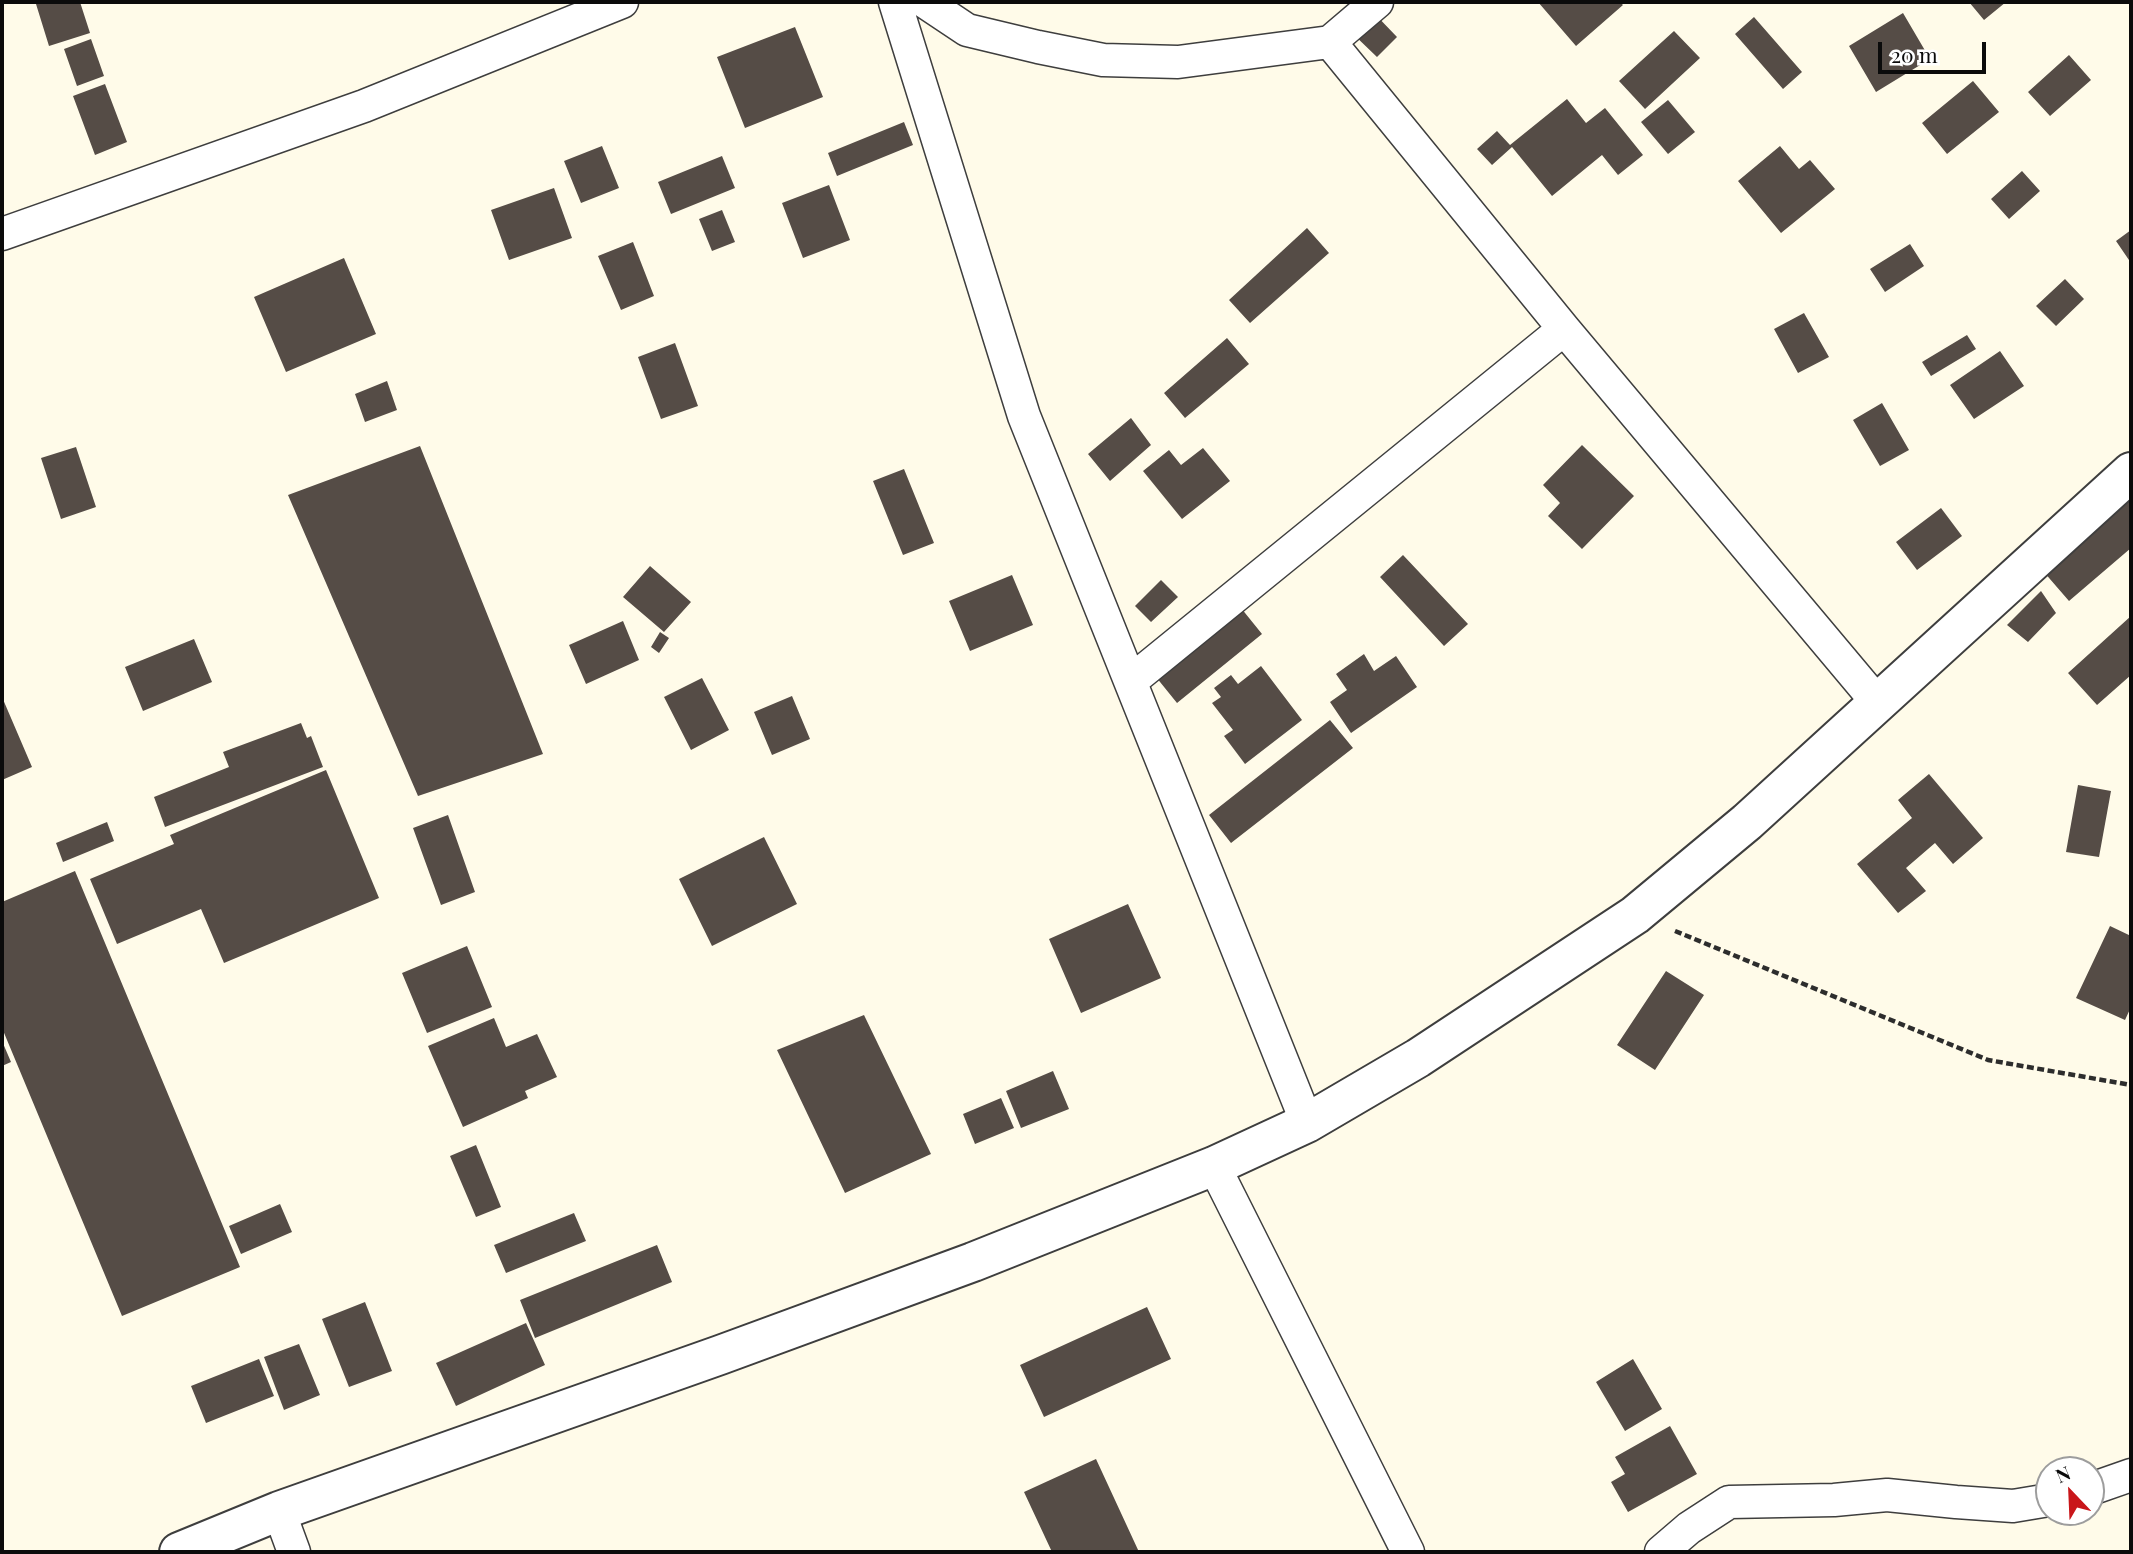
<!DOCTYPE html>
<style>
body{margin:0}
#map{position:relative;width:2133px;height:1554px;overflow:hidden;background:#fffbe9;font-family:"Playfair Display",serif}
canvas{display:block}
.frame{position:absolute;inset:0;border:4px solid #0b0b0b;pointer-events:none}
.north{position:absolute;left:2035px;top:1456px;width:70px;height:70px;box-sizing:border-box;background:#fff;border:2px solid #9d9d9d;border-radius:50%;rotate:337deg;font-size:19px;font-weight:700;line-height:28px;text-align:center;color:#0b0b0b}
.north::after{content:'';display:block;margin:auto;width:24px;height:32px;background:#c9161a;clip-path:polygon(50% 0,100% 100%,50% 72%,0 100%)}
.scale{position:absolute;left:1878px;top:42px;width:108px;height:32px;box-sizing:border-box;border:4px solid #0b0b0b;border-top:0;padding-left:9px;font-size:21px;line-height:24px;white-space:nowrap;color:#0b0b0b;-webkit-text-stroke:5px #fff;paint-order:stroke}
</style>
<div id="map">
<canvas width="2133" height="1554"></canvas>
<div class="frame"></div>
<div class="north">N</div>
<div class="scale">20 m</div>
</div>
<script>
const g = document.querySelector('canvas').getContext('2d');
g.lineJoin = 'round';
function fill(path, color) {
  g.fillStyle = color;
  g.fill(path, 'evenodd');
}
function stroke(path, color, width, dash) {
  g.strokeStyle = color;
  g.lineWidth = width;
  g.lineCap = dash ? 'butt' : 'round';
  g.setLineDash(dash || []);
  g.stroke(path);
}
const building = new Path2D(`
 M44 2H80L90 33 49 46 36 4Z
 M1538 2H1620L1623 5 1576 46Z
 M1969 2H2006L1984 20Z
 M1372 11 1397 37 1377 57 1351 32Z
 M1903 13 1930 59 1876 92 1849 46Z
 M1754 17 1802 72 1783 89 1735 34Z
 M795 27 823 97 745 128 717 57Z
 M1674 31 1700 58 1645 109 1619 81Z
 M91 39 104 76 77 86 64 49Z
 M2069 55 2091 80 2050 116 2028 92Z
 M1973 81 1999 112 1947 154 1922 123Z
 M105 84 127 142 95 155 73 96Z
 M1567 99 1586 123 1605 108 1643 155 1618 175 1602 155 1552 196 1512 147 1492 165 1477 149 1497 131 1510 145Z
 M1668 100 1695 132 1668 154 1641 122Z
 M904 122 913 145 837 176 828 153Z
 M602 146 619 188 581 203 564 161Z
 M1780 146 1799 169 1810 160 1835 189 1781 233 1738 181Z
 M722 156 735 188 671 214 658 182Z
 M2022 171 2040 191 2009 219 1991 199Z
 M829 185 850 240 803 258 782 203Z
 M554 188 572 238 509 260 491 210Z
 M722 210 735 242 712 251 699 219Z
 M1307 228 1329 253 1250 323 1229 300Z
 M2131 230V263L2116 241Z
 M633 242 654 296 621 310 598 256Z
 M1910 244 1924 266 1885 292 1870 269Z
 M344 258 376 334 286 372 254 297Z
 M2065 279 2084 299 2056 326 2036 306Z
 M1804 313 1829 357 1798 373 1774 329Z
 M1967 335 1976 349 1931 376 1922 362Z
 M1227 338 1249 364 1185 418 1164 393Z
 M675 343 698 406 661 419 638 357Z
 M2000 351 2024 386 1974 419 1950 385Z
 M387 381 397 410 365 422 355 394Z
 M1882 403 1909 450 1880 466 1853 420Z
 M1131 418 1151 445 1110 481 1088 454Z
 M1582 445 1634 496 1582 549 1548 516 1560 503 1543 485Z
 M420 446 543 754 418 796 288 495Z
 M76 447 96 507 61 519 41 458Z
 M1203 448 1230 481 1182 519 1143 471 1169 450 1181 465Z
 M904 469 934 543 903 555 873 481Z
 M2131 496V548L2069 601 2043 571Z
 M1941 508 1962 536 1917 570 1896 542Z
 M1403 555 1468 624 1444 646 1380 577Z
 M650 566 691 602 664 632 623 597Z
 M1012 575 1033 625 970 651 949 601Z
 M1161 580 1178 597 1151 622 1135 606Z
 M2041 591 2056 613 2028 642 2007 625Z
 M1241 608 1262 634 1177 703 1156 677Z
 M2131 616V675L2097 705 2068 673Z
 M623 621 639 660 586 684 569 645Z
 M660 632 669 638 659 653 651 647Z
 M194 639 212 682 143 711 125 667Z
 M1364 654 1374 671 1396 656 1417 687 1351 733 1330 702 1347 690 1336 674Z
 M1261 666 1302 720 1245 764 1224 736 1233 730 1212 703 1221 697 1214 688 1231 675 1238 684Z
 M702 678 729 730 691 750 664 697Z
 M792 696 810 739 772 755 754 712Z
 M2 697 32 767 2 780Z
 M1330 720 1353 748 1231 843 1209 815Z
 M301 723 307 738 311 736 323 767 165 827 154 797 229 767 223 752Z
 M326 770 379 898 224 963 201 909 117 944 90 879 174 844 170 835Z
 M1929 774 1983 838 1953 864 1935 843 1906 868 1926 891 1898 913 1857 864 1912 818 1898 800Z
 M2078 785 2111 791 2099 857 2066 852Z
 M448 815 475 892 441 905 413 828Z
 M107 822 114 841 63 862 56 843Z
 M764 837 797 904 712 946 679 879Z
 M75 871 240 1267 122 1316 2 1028V902Z
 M1128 904 1161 978 1081 1013 1049 939Z
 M2110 926 2131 936V1007L2125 1020 2076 998Z
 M467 946 492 1007 427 1033 402 973Z
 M1666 971 1704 995 1655 1070 1617 1045Z
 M864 1015 931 1154 845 1193 777 1050Z
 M494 1018 506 1047 537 1034 557 1077 525 1091 528 1098 463 1127 428 1046Z
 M2 1041 11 1062 2 1066Z
 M1053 1071 1069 1109 1021 1128 1006 1091Z
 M1001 1098 1014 1128 975 1144 963 1114Z
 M476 1145 501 1207 476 1217 450 1156Z
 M280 1204 292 1232 241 1254 229 1226Z
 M574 1213 586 1241 506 1273 494 1245Z
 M657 1245 672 1282 535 1338 520 1300Z
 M365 1302 392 1371 349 1387 322 1319Z
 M1147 1307 1171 1359 1044 1417 1020 1365Z
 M526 1323 545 1365 456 1406 436 1363Z
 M299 1344 320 1395 284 1410 264 1357Z
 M259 1359 274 1396 206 1423 191 1386Z
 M1633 1359 1662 1409 1625 1431 1596 1382Z
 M1670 1426 1697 1474 1628 1512 1611 1482 1625 1474 1615 1457Z
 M1096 1459 1139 1552H1052L1024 1492Z`);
const path = new Path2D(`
 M1675 931 1988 1060 2131 1085`);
const minor = new Path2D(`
 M895 2 1024 416 1307 1123
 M925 2 967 30 1038 47 1103 60 1178 62 1330 42
 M1377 2 1330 42 1564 329 1877 702
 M2 234 364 106 622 2
 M1131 681 1564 329
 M1214 1166 1408 1552
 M2091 1489 2131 1475
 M279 1511 294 1552
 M1661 1552 1689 1528 1729 1502 1834 1500 1887 1495 1956 1502 2013 1506 2049 1500`);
const tertiary = new Path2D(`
 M179 1552 279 1511 720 1355 973 1262 1214 1166 1307 1123 1418 1058 1635 915 1747 822 2131 472`);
fill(building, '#554c46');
stroke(minor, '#3e3e3e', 35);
stroke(tertiary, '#3e3e3e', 42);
stroke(path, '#2d2d2d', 4.5, [7, 3.5]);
stroke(minor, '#fff', 32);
stroke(tertiary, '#fff', 38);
</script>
